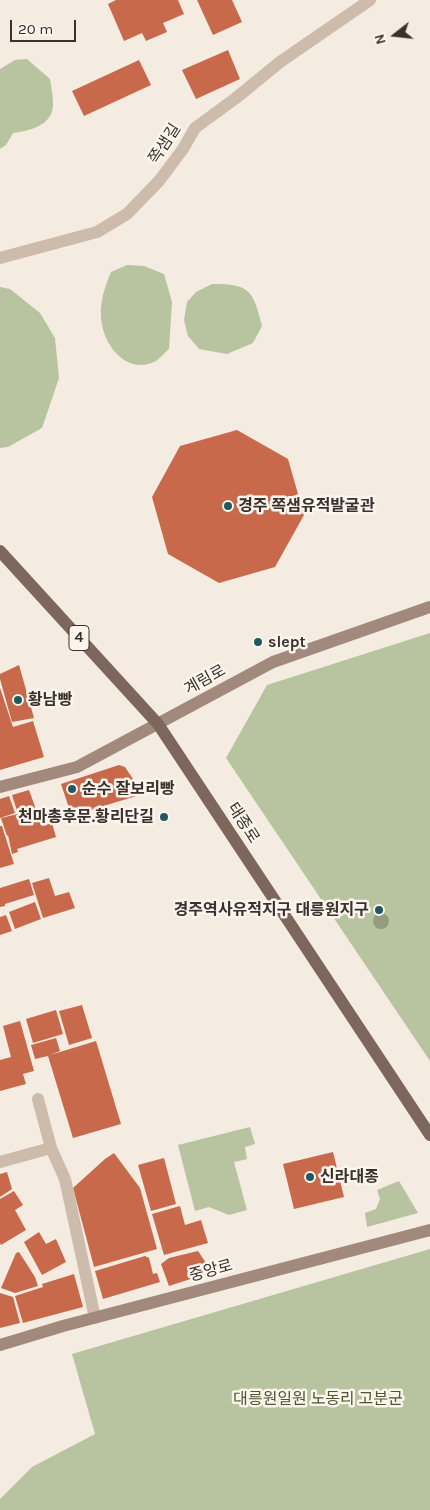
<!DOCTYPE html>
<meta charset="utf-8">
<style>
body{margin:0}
#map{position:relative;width:430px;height:1510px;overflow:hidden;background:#f4ebe1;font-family:Karla,sans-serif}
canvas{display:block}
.north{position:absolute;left:370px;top:10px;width:50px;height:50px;-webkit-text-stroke:4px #fbf5ee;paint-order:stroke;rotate:254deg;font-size:14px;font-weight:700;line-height:20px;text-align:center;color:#3b302b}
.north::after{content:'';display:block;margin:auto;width:18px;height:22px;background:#3b302b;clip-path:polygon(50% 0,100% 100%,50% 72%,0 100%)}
.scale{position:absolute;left:10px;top:20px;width:66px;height:22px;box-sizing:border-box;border:2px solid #3b302b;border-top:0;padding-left:6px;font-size:15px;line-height:18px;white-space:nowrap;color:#3b302b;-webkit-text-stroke:4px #fbf5ee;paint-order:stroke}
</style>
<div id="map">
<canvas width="430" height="1510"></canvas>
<div class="north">N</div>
<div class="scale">20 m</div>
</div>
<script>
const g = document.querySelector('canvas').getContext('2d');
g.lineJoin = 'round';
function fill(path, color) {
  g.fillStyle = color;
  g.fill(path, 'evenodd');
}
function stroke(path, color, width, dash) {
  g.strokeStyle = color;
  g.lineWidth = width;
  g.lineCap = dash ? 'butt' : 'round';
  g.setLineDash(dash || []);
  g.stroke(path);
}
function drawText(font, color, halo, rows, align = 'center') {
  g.font = font + ' Karla,"Noto Sans KR",sans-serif';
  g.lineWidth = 5;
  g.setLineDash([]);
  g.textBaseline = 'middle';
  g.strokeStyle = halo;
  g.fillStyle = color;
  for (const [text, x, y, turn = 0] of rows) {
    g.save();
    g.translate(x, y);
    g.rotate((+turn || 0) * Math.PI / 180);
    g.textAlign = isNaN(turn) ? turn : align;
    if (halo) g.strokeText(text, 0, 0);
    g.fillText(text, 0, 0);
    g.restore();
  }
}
const green = new Path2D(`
 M27 59 50 79C51 86 53 95 53 103 54 125 30 131 13 133L6 145 0 149V69L15 60Z
 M127 265 144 266 164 274 172 302 169 349C164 353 159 360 154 362 125 375 102 343 101 317 100 300 105 287 111 272Z
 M212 284C250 284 253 290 262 326L253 343 227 354 199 349 188 336 184 320 187 302 196 292Z
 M0 287 10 289 40 313 55 338 59 378 42 428 8 447 0 448Z
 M430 633V1061L226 758 267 685Z
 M250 1127 255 1144 245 1147 247 1159 234 1162 247 1210 229 1215 209 1207 195 1211 178 1145Z
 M399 1181 418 1213 367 1227 365 1213 376 1209 380 1199 377 1190Z
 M430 1249V1510H0V1499L32 1467 95 1434 72 1354Z`);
const building = new Path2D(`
 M116 0H178L184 14 163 23 167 32 146 41 142 33 124 41 108 4Z
 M197 0H232L242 22 213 35Z
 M228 50 240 79 196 99 182 70Z
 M139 60 151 85 84 116 72 91Z
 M237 430 288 459 304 515 275 567 219 583 168 554 152 497 180 446Z
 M19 665 34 718 12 722 0 679V674Z
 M0 688 13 727 33 721 44 757 0 770Z
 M119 765 125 767 143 794 74 815 71 814 61 784Z
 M29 790 42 826 52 823 56 837 17 849 18 852 12 854 8 835 7 836 1 818 18 814 12 795Z
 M9 796 15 813 0 818V799Z
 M0 826H2L14 864 0 868Z
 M49 878 55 896 69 892 75 908 43 918 32 883Z
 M29 879 34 895 5 904V906L0 907V888Z
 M35 902 41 919 15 929 9 912Z
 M6 915 12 931 0 935V917Z
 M82 1005 92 1038 69 1045 59 1011Z
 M56 1010 63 1034 33 1043 26 1019Z
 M20 1021 34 1071 23 1074 26 1084 0 1091V1060L11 1057 3 1026Z
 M56 1038 60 1051 50 1055 96 1041 121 1124 73 1138 48 1056 35 1059 31 1045Z
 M333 1152 344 1197 294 1209 283 1164Z
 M114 1153 140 1188 157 1249 94 1267 73 1188 105 1159Z
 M164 1158 176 1204 151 1211 138 1165Z
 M7 1172 12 1189 0 1197V1174Z
 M14 1191 23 1205 15 1210 26 1230 1 1245 0 1243V1199Z
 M180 1206 185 1225 201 1220 208 1243 164 1255 152 1214Z
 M39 1232 46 1244 56 1239 66 1262 42 1275 24 1242Z
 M198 1251 212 1272 169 1286 161 1264 169 1258Z
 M19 1252 35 1277 38 1286 15 1293 1 1288 16 1253Z
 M145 1256 149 1258 153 1274 157 1273 160 1282 103 1299 95 1271Z
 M74 1274 83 1307 23 1323 15 1296 43 1287 42 1284Z
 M0 1293 13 1297 20 1323 0 1328Z`);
const street = new Path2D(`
 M0 258 97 232 127 214 159 181 183 149 195 128 236 98 280 62 370 0
 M38 1099 51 1148 65 1179 95 1318
 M0 1162 51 1148`);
const secondary = new Path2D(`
 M0 787 77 767 273 662 430 607
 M0 1345 63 1326 430 1230`);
const primary = new Path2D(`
 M0 551 158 724 430 1135`);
const trees = [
 [381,921]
];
const markers = [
 [228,506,5,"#1f5a5e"],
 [258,642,5,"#1f5a5e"],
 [18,700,5,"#1f5a5e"],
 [72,789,5,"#1f5a5e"],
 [164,817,5,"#1f5a5e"],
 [379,910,5,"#1f5a5e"],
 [310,1177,5,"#1f5a5e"]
];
const shields = [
 [79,638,20]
];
const shieldNames = [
 ["4",79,638]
];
const streetNames = [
 ["쪽샘길",165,144,-57],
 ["계림로",205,680,-29],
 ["태종로",243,823,57],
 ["중앙로",211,1271,-15]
];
const poiNames = [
 ["경주 쪽샘유적발굴관",238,506],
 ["slept",268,642],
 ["황남빵",28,700],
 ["순수 잘보리빵",82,789],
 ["천마총후문.황리단길",154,817,"right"],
 ["경주역사유적지구 대릉원지구",369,910,"right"],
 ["신라대종",320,1177]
];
const parkNames = [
 ["대릉원일원 노동리 고분군",318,1399]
];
fill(green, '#b8c4a0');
fill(building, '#c8694b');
stroke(street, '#cdbbac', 12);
stroke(secondary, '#a18a7d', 12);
stroke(primary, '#7d675c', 12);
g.fillStyle = '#969b7f';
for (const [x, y] of trees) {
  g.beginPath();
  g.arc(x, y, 8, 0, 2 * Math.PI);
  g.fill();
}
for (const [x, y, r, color] of markers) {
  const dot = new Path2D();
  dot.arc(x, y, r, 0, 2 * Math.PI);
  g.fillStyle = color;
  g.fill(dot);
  stroke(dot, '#fbf5ee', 2);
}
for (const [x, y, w] of shields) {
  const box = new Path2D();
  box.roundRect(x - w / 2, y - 12.5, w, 25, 4);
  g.fillStyle = '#fbf5ee';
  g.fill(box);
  stroke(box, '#3b302b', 1);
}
drawText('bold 15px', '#3b302b', null, shieldNames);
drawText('16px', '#3b302b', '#fbf5ee', streetNames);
drawText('bold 16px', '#3b302b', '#fbf5ee', poiNames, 'left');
drawText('16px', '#4a5a2e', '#fbf5ee', parkNames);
</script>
